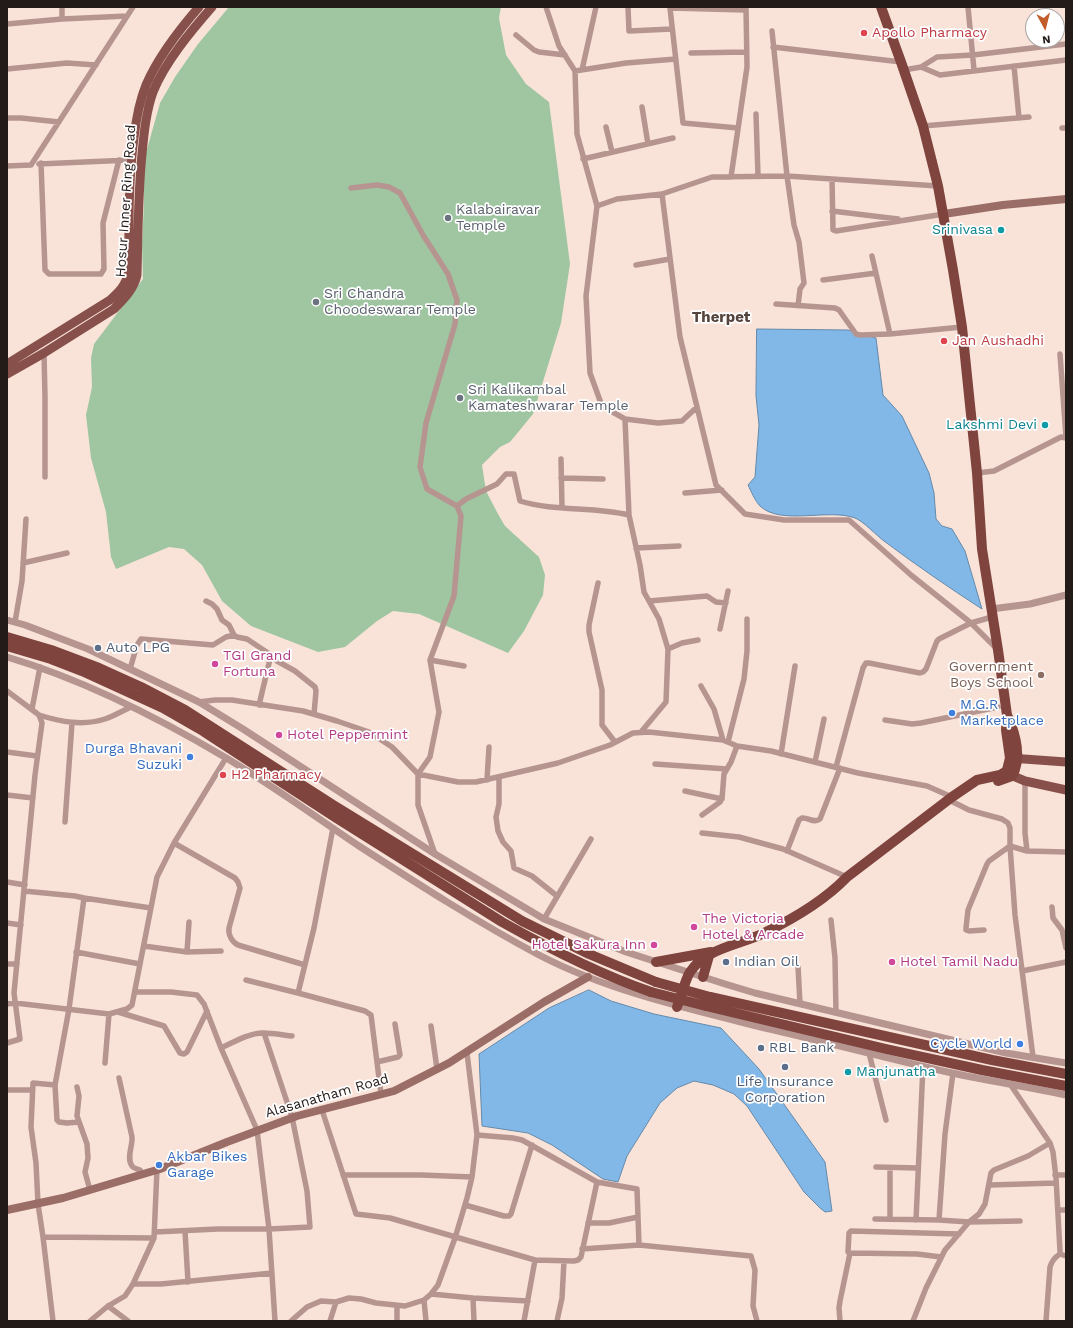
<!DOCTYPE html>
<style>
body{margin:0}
#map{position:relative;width:1073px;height:1328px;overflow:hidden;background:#f9e3d9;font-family:"Work Sans",sans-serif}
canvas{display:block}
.frame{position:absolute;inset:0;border:8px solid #231b18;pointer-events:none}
.north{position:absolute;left:1025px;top:8px;width:40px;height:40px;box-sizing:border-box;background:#fff;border:1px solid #a7a4a3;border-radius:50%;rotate:173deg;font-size:11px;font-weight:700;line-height:16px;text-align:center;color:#231b18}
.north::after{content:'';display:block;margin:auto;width:14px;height:18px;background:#c35d2c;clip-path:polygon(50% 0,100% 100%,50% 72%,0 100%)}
</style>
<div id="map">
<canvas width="1073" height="1328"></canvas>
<div class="frame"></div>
<div class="north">N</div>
</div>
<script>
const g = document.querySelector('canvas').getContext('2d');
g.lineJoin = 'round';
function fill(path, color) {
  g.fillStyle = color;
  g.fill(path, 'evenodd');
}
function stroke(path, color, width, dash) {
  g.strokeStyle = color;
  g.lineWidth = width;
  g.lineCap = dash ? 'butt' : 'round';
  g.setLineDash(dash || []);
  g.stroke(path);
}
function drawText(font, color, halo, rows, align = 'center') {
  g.font = font + ' "Work Sans",sans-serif';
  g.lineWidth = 3.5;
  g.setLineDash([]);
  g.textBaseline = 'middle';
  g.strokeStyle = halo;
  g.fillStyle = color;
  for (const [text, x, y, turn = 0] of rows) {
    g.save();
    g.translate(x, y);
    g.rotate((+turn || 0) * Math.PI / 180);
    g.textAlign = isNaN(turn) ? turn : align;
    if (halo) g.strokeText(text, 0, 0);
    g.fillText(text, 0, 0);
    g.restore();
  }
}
const green = new Path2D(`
 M229 7H501L499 18 506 55 526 84 549 102 570 264 561 323 533 414 510 442 500 447 482 465 486 491 498 514 505 526 539 557 545 575 543 595 524 631 508 653 419 614 393 611 377 621 345 647 318 652 251 626 222 601 202 565 184 549 169 547 116 569 111 557 106 512 91 458 86 415 92 387 91 358 94 344 143 279 142 245 144 203V160L160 103 175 77 198 44Z`);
const water = new Path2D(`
 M757 329 848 330 876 338 883 395 902 416 929 473 934 493 936 519 942 526 952 529 965 551 982 609C948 587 916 565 884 541 876 535 863 521 855 518 828 508 781 526 760 506 755 501 751 491 748 485L755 477 759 425 756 396Z
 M589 990 611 1001 654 1014 721 1028 759 1069 825 1162 832 1211 825 1212 820 1208 804 1192 747 1106 734 1094 713 1085 694 1081 677 1088 660 1103 627 1156 618 1182 603 1179 552 1145 528 1133 482 1126 479 1054 549 1008Z`);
const minor = new Path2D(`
 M62 7V19
 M546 7 559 46 575 71 577 134 597 206
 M628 7 629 31 672 29
 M968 7 974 70
 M7 24 62 19 127 16
 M772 31 787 176 794 225 799 242 804 283 800 289 798 306
 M516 35 534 50 539 52 565 55
 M773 47 901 62
 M691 53 746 52
 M1014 66 1019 118
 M921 67 940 75 1066 60
 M7 69 67 63 96 65
 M582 70 596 7
 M904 70 921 67 937 57 973 55 1066 44
 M575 71 626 63 676 59
 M642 107 648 144
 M756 114 758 176
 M7 118H21L59 122
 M923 126 1029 117
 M606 127 612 152
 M738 128 683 123 670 8 745 10
 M1062 128H1066
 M583 159 673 138
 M41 163 45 270 49 274H101L104 269 103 223 119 160
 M39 164 130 160
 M7 166 31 165 133 7
 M731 177 747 67 746 7
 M832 179 833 230 836 231 944 214
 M938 186 787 176 712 177 662 194 680 337 716 485 745 514 784 520H849L911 575 971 623 997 649
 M351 188 377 185 389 187 400 193 423 235 448 274 457 300 455 324 426 423 420 467 427 489 457 506 461 516 454 596 430 660 439 712 430 757 418 774V805L435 854
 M662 194 617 199 597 206 586 296 590 373 602 406 625 419 658 423 682 421 697 407
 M832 211 898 219
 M872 256 890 334
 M636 265 670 259
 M823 280 876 273
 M776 304 835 308 839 310 856 334 860 335 890 334 962 327
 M44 353 45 397V477
 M1060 354 1066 437
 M625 419 629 515
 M561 459 562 507
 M977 473 994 471 1061 437 1066 438
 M561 478 603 479
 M685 493 722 490
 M457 506 466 499 497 484 506 474H514L520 501C555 512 593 506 629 515L640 565 644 592 659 619 668 649 666 702 641 732
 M636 548 679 546
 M23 563 67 553
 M598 583 589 625V632L602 690V725L615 742
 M206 601 212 604 217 609 222 620 229 625 234 635 237 637 247 639 271 655 259 705
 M649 601 707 596 716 602 726 603
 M15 622 22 581 26 519
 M720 629 728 591
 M668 649 682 643 698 640
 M271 655 277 661 295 671 315 687 316 691 314 714
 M430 660 464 666
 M130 669 137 645 141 639 213 645 226 637 234 635
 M701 686 714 709 723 740
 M7 691 39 715 42 723 35 775 14 993 20 1039 7 1043
 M199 702 215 700H232L303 711 337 721 369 732 392 747 418 774 458 782H476L558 763 610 745 633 733 649 732 723 740 737 746 771 751 858 773 927 786 952 797
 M32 709 40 667
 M39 715C61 722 83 726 105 719 114 716 122 711 131 707
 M885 720 912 724 921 723 998 707
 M728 742 744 679 747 651V619
 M7 752 37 756
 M781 754 795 666
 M815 762 824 719
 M655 764 727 769
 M836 767 863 668 866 663H869L920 673 923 672 926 669 937 641 939 639 971 623 992 617
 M499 777V804L496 817 498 831 503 842 511 851 514 868 532 876 557 896
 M487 780 489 747
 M1025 781V833L1027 851 1066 852
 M685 791 722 799
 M7 795 33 798
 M949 800 969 810 1002 819 1008 823 1010 828V846L1015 915 1033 1057
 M702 815 720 802 722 799 724 774 731 762 737 746
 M65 822 72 723
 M333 828 314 928 298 993 365 1011 371 1015 381 1094
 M702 833 739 837 783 849 847 877
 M174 843 235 878 238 882 240 888 229 928C228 935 232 942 238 945L305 965
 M787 851 799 820 802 818C808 817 814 824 820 819L840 768
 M7 882 25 885
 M24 891 75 896 84 898 69 1009 55 1085 33 1083 31 1127 36 1163 38 1204 43 1237 53 1321
 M84 898 151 908
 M1052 907 1053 918 1062 930 1066 948
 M544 919 591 839
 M831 920 835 958 836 1013
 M7 923 21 925
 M984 930 969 931 966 930V928L968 910 987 864 989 861 1010 846 1027 851
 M144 946 187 952 221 951
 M76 952 140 964
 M187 952 189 922
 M7 964H17
 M798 966 800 1004
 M1022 971 1066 962
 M246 980 298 993
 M135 992H171L197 995 204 1004 221 1048 257 1130 269 1229 275 1321
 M7 1004 15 1003 109 1014 127 1009 132 1005 157 877 174 843 226 758
 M118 1012 164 1026 180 1053 184 1054 187 1052 207 1011
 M431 1026 437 1069
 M221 1048C234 1042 249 1033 263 1033 273 1033 283 1035 292 1036
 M869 1053 886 1120
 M377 1062 398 1057 400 1055 395 1024
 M105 1063 109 1014
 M119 1078 132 1137C133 1145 126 1158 132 1166 133 1168 137 1169 140 1170L142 1174
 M1010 1084 1050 1143 1053 1152 1056 1178 1060 1251V1254L1066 1256
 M55 1085 57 1120 59 1122 67 1123 79 1122
 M77 1087 79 1096 77 1116 87 1144 88 1158 85 1172 90 1190
 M7 1090H32
 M322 1110 356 1214 390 1218 535 1260 574 1261 578 1260 581 1257 597 1182
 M477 1135 513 1138 522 1140 597 1182 637 1189 639 1245 582 1249
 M876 1167 918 1168
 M890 1168V1219
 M343 1175H421L472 1177
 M1055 1175H1066
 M990 1185 1056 1183
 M465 1205 504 1216H509L511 1214 532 1145
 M1058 1210H1066
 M875 1219 939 1220
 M916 1220 923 1066
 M969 1222 979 1214 985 1204 991 1173 994 1170 1028 1156 1050 1143
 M969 1222 1020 1221
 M588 1223H609L638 1217
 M185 1231 188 1282
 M155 1232 218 1229H269L310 1227 307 1191 292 1117 264 1033
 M43 1237 154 1238
 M639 1245 751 1256 755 1270 753 1306 757 1321
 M941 1257 917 1254 850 1253 848 1252 849 1233 851 1231 959 1234
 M133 1284H161L272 1273
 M431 1294 473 1298 528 1301
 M473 1298 474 1321
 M424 1300 426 1321
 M108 1306 128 1321
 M90 1321 108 1306 125 1296 133 1284 154 1238 157 1169
 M291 1321 307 1307 321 1301 336 1302 349 1298 361 1299 376 1303 405 1306 424 1300 431 1294 438 1285 455 1238 467 1198 472 1177 477 1135 467 1053
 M330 1321 336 1302
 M397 1321V1306
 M524 1321 535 1260
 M557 1321 562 1298 564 1261
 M840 1321 839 1308 840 1301 850 1253
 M913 1321 926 1288 945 1250 969 1222 939 1220 945 1134 953 1073
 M1046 1321 1050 1267C1052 1260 1055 1257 1060 1254`);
const tertiary = new Path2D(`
 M991 609 1030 604 1066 595
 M7 620 25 625 88 649 199 702 243 729 435 854 544 919 626 952 725 984 755 993 1006 1053 1066 1063
 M7 657C85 680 159 718 228 759 273 786 316 817 359 846 418 884 477 922 539 955 608 991 689 1009 765 1028 827 1042 889 1059 952 1073 990 1081 1028 1087 1066 1095`);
const secondary = new Path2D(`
 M944 214 1003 205 1066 199
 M7 1210 63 1198 160 1169 227 1142 297 1116 394 1091 449 1063 544 1002 588 977`);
const primary = new Path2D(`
 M7 364 110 300C120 291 125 286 129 272 129 227 128 182 134 138 136 120 139 102 146 85 158 57 179 30 199 7
 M7 374 44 353 114 309C124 299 134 289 137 275 138 235 138 194 142 154 144 133 146 112 153 92 165 62 191 31 212 7
 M1010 758 1066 762
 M1006 773 1025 781 1066 790`);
const trunk = new Path2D(`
 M7 637 51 650 99 668 141 687 185 710 333 805 522 921 589 954 656 982
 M7 646 51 659 82 671 163 708 203 731 335 817 502 922C550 949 599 974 651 992
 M998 781 1012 776C1022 759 1016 735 1008 717
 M656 962 711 952
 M703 977 709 956
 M710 997 992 1060 1066 1074
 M706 1006 886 1049 982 1070 1066 1086
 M677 1007C681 997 685 980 690 972 706 948 740 945 764 933 795 918 824 901 847 877L952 797 977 780 1000 775 1005 772 1007 770 1010 758 1006 730 1007 715 998 650 982 549 977 473 962 327 953 270 938 186 923 126 901 62 881 7`);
const trunkBridge = new Path2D(`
 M656 982 710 997
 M651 992 706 1006`);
const markers = [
 [864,33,4,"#e0444e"],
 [448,218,4,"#6b7280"],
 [1001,230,4,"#0f9aa8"],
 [316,302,4,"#6b7280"],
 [944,341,4,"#e0444e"],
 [460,398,4,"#6b7280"],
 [1045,425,4,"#0f9aa8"],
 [98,648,4,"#5c6f8a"],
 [215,664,4,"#d1479c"],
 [1041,675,4,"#8d6e63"],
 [952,713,4,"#3f7fe0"],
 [279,735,4,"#d1479c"],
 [190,757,4,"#3f7fe0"],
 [223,775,4,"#e0444e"],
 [694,927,4,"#d1479c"],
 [654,945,4,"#d1479c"],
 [726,962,4,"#5c6f8a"],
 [892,962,4,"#d1479c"],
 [1020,1044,4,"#3f7fe0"],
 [761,1048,4,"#5c6f8a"],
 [785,1067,4,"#5c6f8a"],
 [848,1072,4,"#0f9aa8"],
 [159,1165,4,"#3f7fe0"]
];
const healthNames = [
 ["Apollo Pharmacy",872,33],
 ["Jan Aushadhi",952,341],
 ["H2 Pharmacy",231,775]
];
const streetNames = [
 ["Hosur Inner Ring Road",126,201,-86],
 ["Alasanatham Road",327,1096,-16]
];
const worshipNames = [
 ["Kalabairavar",456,210],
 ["Temple",456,226],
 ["Sri Chandra",324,294],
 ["Choodeswarar Temple",324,310],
 ["Sri Kalikambal",468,390],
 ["Kamateshwarar Temple",468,406]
];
const cultureNames = [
 ["Srinivasa",993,230],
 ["Lakshmi Devi",1037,425],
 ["Manjunatha",856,1072,"left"]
];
const serviceNames = [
 ["Auto LPG",106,648],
 ["Indian Oil",734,962],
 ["RBL Bank",769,1048],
 ["Life Insurance",785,1082,"center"],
 ["Corporation",785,1098,"center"]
];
const hotelNames = [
 ["TGI Grand",223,656],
 ["Fortuna",223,672],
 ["Hotel Peppermint",287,735],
 ["The Victoria",702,919],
 ["Hotel & Arcade",702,935],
 ["Hotel Sakura Inn",646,945,"right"],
 ["Hotel Tamil Nadu",900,962]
];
const educationNames = [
 ["Government",1033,667],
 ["Boys School",1033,683]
];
const shopNames = [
 ["M.G.R",960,705],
 ["Marketplace",960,721],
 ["Durga Bhavani",182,749,"right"],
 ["Suzuki",182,765,"right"],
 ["Cycle World",1012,1044,"right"],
 ["Akbar Bikes",167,1157],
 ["Garage",167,1173]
];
const neighbourhoodNames = [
 ["Therpet",721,318]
];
fill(green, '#9fc6a1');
fill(water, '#81b8e7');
stroke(water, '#6589a9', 1);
stroke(minor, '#b69591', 5.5);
stroke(tertiary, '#b69591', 7);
stroke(secondary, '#9b6d67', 8);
stroke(primary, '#87504a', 9);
stroke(trunk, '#7e443d', 10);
stroke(trunkBridge, '#7e443d', 10);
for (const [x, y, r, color] of markers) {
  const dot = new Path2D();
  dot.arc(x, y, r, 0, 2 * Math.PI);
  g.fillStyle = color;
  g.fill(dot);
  stroke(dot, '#fff', 1.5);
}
drawText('14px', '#be3a42', '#fff', healthNames, 'left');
drawText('14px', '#231b18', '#fff', streetNames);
drawText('14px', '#5b616d', '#fff', worshipNames, 'left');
drawText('14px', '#0d838f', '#fff', cultureNames, 'right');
drawText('14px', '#4e5e75', '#fff', serviceNames, 'left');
drawText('14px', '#b23c85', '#fff', hotelNames, 'left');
drawText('14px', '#785e54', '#fff', educationNames, 'right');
drawText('14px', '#366cbe', '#fff', shopNames, 'left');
drawText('bold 15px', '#55443c', '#fff', neighbourhoodNames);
</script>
